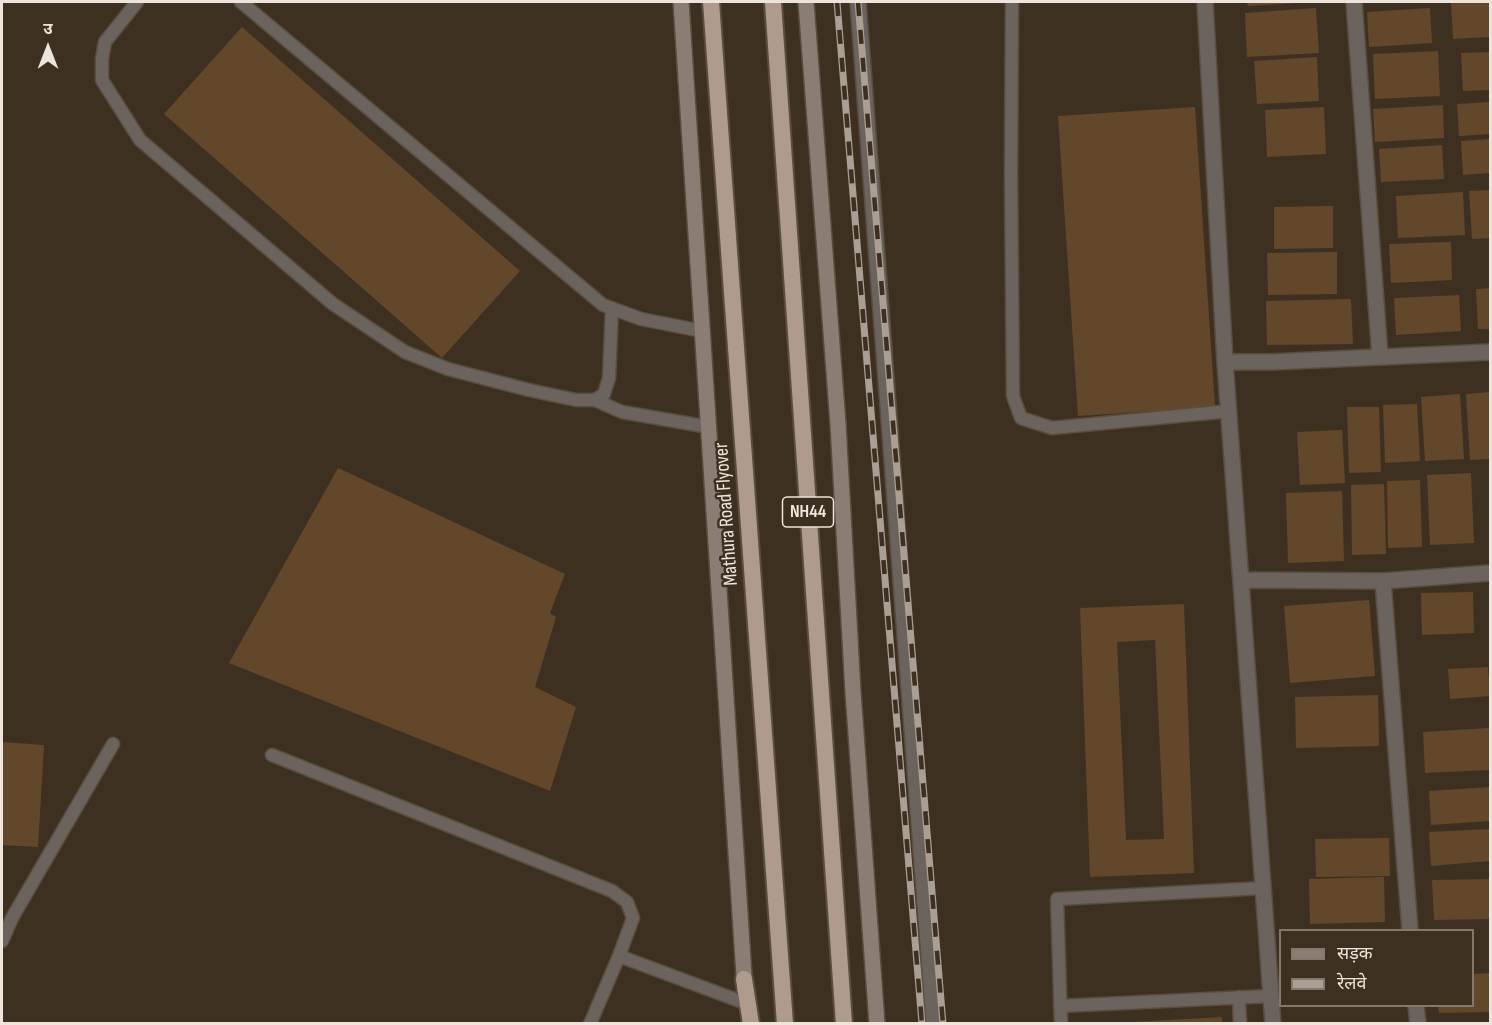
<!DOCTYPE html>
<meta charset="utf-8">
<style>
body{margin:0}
#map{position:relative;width:1492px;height:1025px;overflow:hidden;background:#3e3021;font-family:"Sofia Sans Condensed","Noto Sans Devanagari",sans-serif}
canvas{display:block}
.frame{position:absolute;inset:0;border:3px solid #ede4db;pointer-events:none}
.legend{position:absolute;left:1279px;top:929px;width:195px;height:78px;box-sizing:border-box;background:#3e3021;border:2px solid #84786b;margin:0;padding:8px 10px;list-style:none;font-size:18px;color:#ede4db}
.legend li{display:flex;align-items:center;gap:12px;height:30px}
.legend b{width:30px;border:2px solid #84786b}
.north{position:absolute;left:18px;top:18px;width:60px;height:60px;-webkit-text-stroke:4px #3e3021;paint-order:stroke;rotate:0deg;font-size:16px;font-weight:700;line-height:24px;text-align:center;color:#ede4db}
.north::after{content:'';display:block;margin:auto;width:21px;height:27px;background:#ede4db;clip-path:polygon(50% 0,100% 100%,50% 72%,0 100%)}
</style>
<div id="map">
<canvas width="1492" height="1025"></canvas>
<div class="frame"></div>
<ul class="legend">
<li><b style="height:8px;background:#8b7d74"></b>सड़क</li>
<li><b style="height:8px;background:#aa9f94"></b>रेलवे</li>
</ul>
<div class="north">उ</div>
</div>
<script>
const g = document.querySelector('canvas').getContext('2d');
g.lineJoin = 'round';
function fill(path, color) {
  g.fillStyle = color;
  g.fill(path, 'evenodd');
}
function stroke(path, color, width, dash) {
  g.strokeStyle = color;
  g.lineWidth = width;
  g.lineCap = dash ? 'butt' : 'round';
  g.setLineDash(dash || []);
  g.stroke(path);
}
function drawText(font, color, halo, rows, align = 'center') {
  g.font = font + ' "Sofia Sans Condensed",sans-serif';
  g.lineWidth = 5;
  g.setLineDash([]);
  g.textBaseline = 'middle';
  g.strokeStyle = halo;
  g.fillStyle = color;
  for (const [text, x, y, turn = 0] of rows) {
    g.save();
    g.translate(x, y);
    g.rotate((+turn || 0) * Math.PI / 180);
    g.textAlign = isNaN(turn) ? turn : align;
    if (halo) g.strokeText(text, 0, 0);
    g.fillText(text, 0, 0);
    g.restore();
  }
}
const building = new Path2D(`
 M1247 2H1298V3L1248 6Z
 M1451 2H1490V37L1453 39Z
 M1316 8 1319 53 1247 57 1245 13Z
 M1430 8 1432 43 1369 47 1367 12Z
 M242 27 520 271 442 358 164 114Z
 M1438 51 1440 96 1375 99 1373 54Z
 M1490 52V90L1463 91 1461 53Z
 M1317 57 1319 101 1257 104 1254 61Z
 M1490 102V134L1459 136 1457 104Z
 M1443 105 1444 138 1375 142 1373 109Z
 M1195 107 1215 407 1078 416 1058 116Z
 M1324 107 1326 154 1267 157 1265 110Z
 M1490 139V173L1463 175 1461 141Z
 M1442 145 1444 179 1381 182 1379 149Z
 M1490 190V238L1472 239 1469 191Z
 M1463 192 1465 235 1398 238 1396 196Z
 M1333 206V248L1274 249V207Z
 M1451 242 1452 280 1391 283 1389 244Z
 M1337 252V294L1268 295 1267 253Z
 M1490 288V329H1478L1476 289Z
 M1459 295 1461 331 1396 335 1394 298Z
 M1351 299 1353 344 1267 345 1266 301Z
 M1490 392V459L1470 460 1466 394Z
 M1460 394 1464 459 1425 461 1421 397Z
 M1417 404 1420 461 1385 463 1383 405Z
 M1347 407H1379L1381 472 1349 473Z
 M1342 430 1345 483 1300 485 1297 432Z
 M338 468 565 574 550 613 556 617 535 687 576 707 550 791 229 663Z
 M1471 473 1474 543 1430 545 1427 475Z
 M1420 480 1422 547 1388 548 1387 481Z
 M1384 484 1386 554 1352 555 1351 485Z
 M1342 491 1344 561 1288 563 1286 493Z
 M1473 592 1474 633 1422 635 1421 593Z
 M1369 600 1375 676 1290 683 1284 606Z
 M1184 604 1194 873 1090 877 1080 608ZM1155 640 1164 839 1126 840 1117 642Z
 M1488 667 1490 696 1450 699 1448 669Z
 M1378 695 1379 746 1296 748 1295 697Z
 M1489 728 1490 770 1425 773 1423 732Z
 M2 742 44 745 38 847 2 845Z
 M1490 787V821L1431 825 1429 791Z
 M1490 829V861L1431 866 1429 832Z
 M1389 838 1390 876 1316 877 1315 839Z
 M1384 877 1385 922 1310 924 1309 879Z
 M1490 879V919L1434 920 1432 880Z
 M1490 973V1012L1439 1013 1438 1006H1472V974Z
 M1222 1017V1024H1133V1022Z`);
const service = new Path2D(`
 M137 2 105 42 102 59V80L140 140 333 304 405 352 448 369 529 390 576 400H595L604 394 609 378 612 308
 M241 2 603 305 641 319 702 331
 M1012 2 1011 175 1013 396 1021 418 1052 428 1230 411
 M595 400 622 412 709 427
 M272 755 612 891 627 902 633 918 619 956
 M2 941 12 918 113 744
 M1239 997 1240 1024
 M1060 1006 1271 996
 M590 1024 619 956 745 1003
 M1061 1024 1057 899 1264 888`);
const minor = new Path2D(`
 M858 2 934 1024
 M1205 2 1225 362 1273 1024
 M1354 2 1380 357
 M1225 362H1271L1490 352
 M1242 580 1383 581
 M1410 930 1383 581 1490 573
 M1416 1006 1418 1024`);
const secondary = new Path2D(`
 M681 2 745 991
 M806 2 838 424 853 692 877 1024`);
const trunk = new Path2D(`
 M711 2 785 1024
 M773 2 844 1024
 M744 979 751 1024`);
const rail = new Path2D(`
 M837 2 922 1024
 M858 2 943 1024`);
const shields = [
 [808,512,51]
];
const shieldNames = [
 ["NH44",808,512]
];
const streetNames = [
 ["Mathura Road Flyover",727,514,-94]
];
fill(building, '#63472a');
stroke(service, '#5a4d3f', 15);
stroke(minor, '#5a4d3f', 18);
stroke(secondary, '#5a4d3f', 18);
stroke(trunk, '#5a4d3f', 20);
stroke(service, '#6b635d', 12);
stroke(minor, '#6b635d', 15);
stroke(secondary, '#8b7d74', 15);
stroke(trunk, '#ae9b8e', 16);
stroke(rail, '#aa9f94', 7);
stroke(rail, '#3e3021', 4.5, [14]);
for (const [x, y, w] of shields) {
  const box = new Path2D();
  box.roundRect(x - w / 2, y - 15, w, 30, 4.5);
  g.fillStyle = '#3e3021';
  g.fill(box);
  stroke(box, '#ede4db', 1.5);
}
drawText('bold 18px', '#ede4db', null, shieldNames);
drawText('20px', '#ede4db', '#3e3021', streetNames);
</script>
